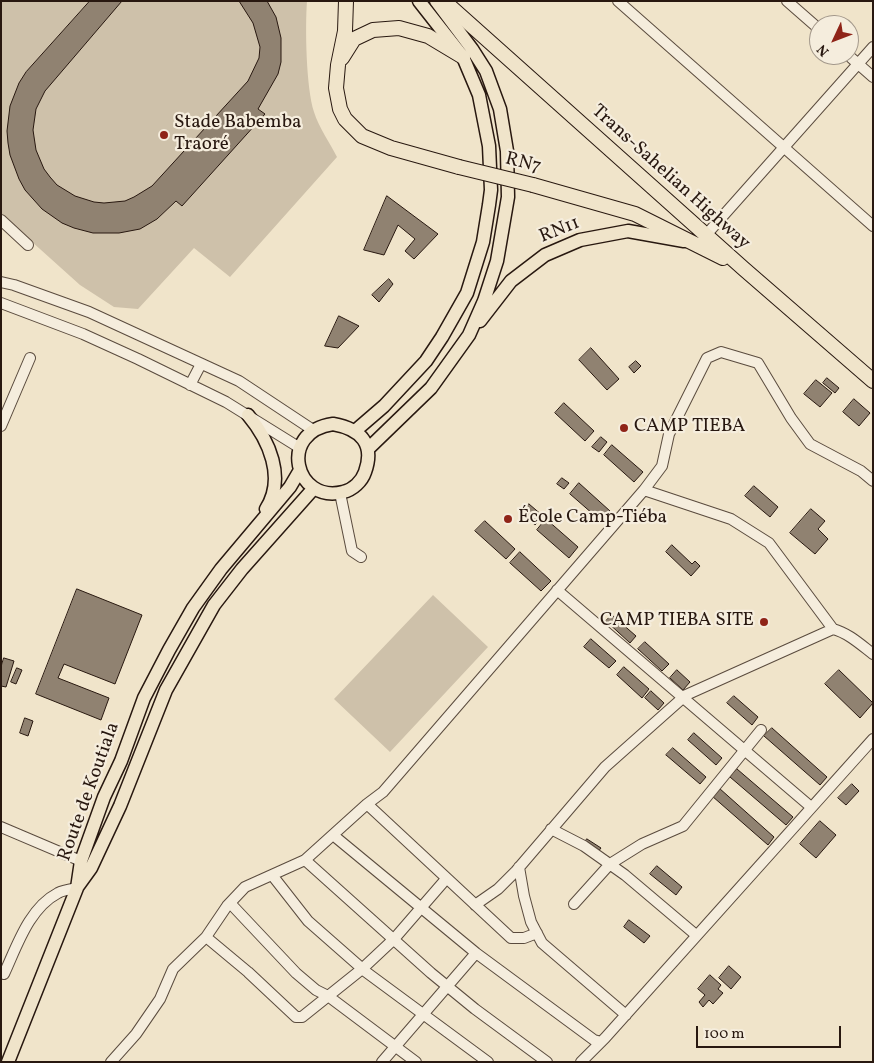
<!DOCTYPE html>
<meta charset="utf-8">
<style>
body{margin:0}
#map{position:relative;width:874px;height:1063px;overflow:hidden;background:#f0e4ca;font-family:Vollkorn,serif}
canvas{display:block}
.frame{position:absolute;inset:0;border:2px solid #281810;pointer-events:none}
.north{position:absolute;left:809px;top:15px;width:50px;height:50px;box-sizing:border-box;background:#f5eddd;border:1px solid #a3988b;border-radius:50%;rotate:227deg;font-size:14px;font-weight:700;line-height:20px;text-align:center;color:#281810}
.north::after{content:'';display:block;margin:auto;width:18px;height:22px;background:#8f2418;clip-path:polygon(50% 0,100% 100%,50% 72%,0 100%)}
.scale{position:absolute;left:696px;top:1026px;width:145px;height:22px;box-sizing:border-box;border:2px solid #281810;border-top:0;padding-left:6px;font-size:15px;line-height:18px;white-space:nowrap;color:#281810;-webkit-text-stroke:4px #f5eddd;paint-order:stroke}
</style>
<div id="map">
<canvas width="874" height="1063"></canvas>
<div class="frame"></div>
<div class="north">N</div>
<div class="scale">100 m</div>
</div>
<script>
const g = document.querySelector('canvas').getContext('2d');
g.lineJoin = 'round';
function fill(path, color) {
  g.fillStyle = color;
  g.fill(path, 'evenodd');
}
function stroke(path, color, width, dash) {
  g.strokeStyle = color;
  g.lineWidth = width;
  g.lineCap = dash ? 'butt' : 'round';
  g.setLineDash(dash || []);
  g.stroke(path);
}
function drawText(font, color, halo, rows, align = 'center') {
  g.font = font + ' Vollkorn,serif';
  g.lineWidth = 4.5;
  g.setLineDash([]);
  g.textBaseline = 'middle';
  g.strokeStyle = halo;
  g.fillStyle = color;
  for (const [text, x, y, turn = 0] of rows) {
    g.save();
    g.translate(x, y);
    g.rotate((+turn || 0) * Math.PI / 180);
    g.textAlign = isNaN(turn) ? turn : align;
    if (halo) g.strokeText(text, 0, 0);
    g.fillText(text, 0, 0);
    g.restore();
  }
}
const green = new Path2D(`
 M1 1H307C305 28 306 87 314 112 319 128 330 143 337 157L230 277 194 248 138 309 114 307 80 285 1 214Z
 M433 595 488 647 390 752 334 699Z`);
const building = new Path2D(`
 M90 1H122L45 91 36 109 33 130 36 150 44 169 50 177 57 185 75 196 94 202 104 203 125 201 134 197 152 186 248 81 259 58 260 47 253 23 239 1H267L276 17 281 38V62L278 74 258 109 265 114 182 206 176 201 157 219 140 229 119 233H93L74 228 62 223 42 209 25 190 19 179 10 155 8 143 7 131 10 106 19 83 26 72Z
 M387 196 438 234 414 259 405 251 415 239 398 225 384 255 364 250Z
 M389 279 393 284 379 302 372 295Z
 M339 316 359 326 338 348 325 346Z
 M591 348 619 379 607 390 579 360Z
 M636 361 641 366 634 373 629 367Z
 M827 378 839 388 835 393 823 383Z
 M816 380 832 393 820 407 804 394Z
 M854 399 870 413 859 426 843 412Z
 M564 403 594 431 585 441 555 413Z
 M601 437 607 442 599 452 592 447Z
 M612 445 643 472 634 482 604 455Z
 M562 478 569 483 564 489 557 484Z
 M579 483 610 511 601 521 570 494Z
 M754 486 778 507 770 517 745 496Z
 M529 504 543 516 535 525 522 513Z
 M811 509 825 521 818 529 828 539 815 554 790 533Z
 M546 519 578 547 569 558 537 530Z
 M485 521 515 549 506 559 475 531Z
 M672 545 692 564 695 561 700 566 691 576 666 552Z
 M520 552 551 581 541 591 510 563Z
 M77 589 142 615 115 684 64 664 58 678 109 698 101 720 36 694Z
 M612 615 636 636 630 643 606 621Z
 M591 639 616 661 609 668 584 647Z
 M645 642 669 664 662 671 638 649Z
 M4 658 14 661 6 687 1 686V667Z
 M624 667 649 689 642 698 617 675Z
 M17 668 22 670 16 684 11 682Z
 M677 670 690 682 683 690 670 678Z
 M839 670 873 703 860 718 825 684Z
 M651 691 664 703 658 710 645 698Z
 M734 696 758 717 752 725 727 703Z
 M25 718 33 721 28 736 20 733Z
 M772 728 827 777 820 785 764 736Z
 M694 733 722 758 716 765 688 740Z
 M673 748 706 777 700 784 666 755Z
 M737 769 793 817 786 825 730 777Z
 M852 784 859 791 846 805 838 798Z
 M719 788 774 837 768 845 712 796Z
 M820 821 836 835 816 858 800 844Z
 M587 839 601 848 597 853 584 844Z
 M657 866 682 887 676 895 650 874Z
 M629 920 650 936 644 943 624 927Z
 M729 966 741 977 731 989 719 978Z
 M710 975 721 985 718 989 723 993 713 1004 709 1000 703 1007 699 1002 705 995 698 989Z`);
const minor = new Path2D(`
 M618 1 873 226
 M787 1 819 29
 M848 55 873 77
 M1 220 28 245
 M706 235 873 47
 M1 282 14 285 89 312 239 381 313 430
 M1 303 83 334 138 359 226 402 300 448
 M190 385 201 364
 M1 426 30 358
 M644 490 731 519 769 543 833 629
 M340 493 352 551 361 557
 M557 590 811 807
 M367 804 511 938H524L537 933
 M1 827 81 861
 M551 829 584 846 625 875 696 935
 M333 835 476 953 594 1040 601 1042
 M305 860 431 973 475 1009 547 1062
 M519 867 524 896 531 922 542 943 626 1015
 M272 875 308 921 366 972 488 1062
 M230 903 296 973 316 990 328 996 416 1062
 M574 904 610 864 642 844 683 826 761 730
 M475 905 498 889 516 871 605 767 686 695 833 629C848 633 860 644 873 654
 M206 937 248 972 296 1017H302L362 969 394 939 446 879
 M1 973 4 974C17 946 29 908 58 893 63 890 71 889 77 888
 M111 1062 136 1034 160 999 173 969 206 937 227 906 245 887 305 860 367 804 383 792 644 490 662 466 669 434 707 358 721 352 758 363 791 418 810 444 861 471 873 481
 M382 1062 476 953
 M581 1062 605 1038 873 739`);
const major = new Path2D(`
 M480 321 511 281 545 255 580 240 628 231 684 241
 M248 415C269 440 286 478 266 509
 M333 424C361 429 375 444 365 472 362 481 353 490 343 492 295 504 277 432 333 424Z
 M355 431 384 406 426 361 442 337 467 293 483 242 489 205 491 190 489 146 479 95 463 57 419 1
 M369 448 431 388 469 335 484 301 497 261 508 197 507 151 500 109 486 71 472 49 436 1
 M78 886 91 868 120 806 166 690 214 605 242 569 314 488
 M8 1062 77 888 81 861 104 797 121 761 144 698 169 650 193 608 221 569 290 487 300 470`);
const highway = new Path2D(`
 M346 1 345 31 338 65 336 88 340 109 345 119 362 136 391 148 459 167
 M444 1 744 269 873 381
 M342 58 354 39 373 30 399 28 428 36 463 57
 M533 185 635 214 723 258`);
const highwayBridge = new Path2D(`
 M459 167 533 185`);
const markers = [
 [164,135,5,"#8f2418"],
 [624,428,5,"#8f2418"],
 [508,519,5,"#8f2418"],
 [764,622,5,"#8f2418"]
];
const poiNames = [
 ["Stade Babemba",174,124],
 ["Traoré",174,146],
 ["CAMP TIEBA",634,428],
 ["École Camp-Tiéba",518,519],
 ["CAMP TIEBA SITE",754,622,"right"]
];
const streetNames = [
 ["RN7",523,164,14],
 ["Trans-Sahelian Highway",670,178,42],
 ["RN11",560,231,-22],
 ["Route de Koutiala",90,792,-70]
];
fill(green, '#cec1aa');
fill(building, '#908271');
stroke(building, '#281810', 1);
stroke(minor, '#5a4b3e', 12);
stroke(major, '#281810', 15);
stroke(highway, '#281810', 16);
stroke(minor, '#f5eddd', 10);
stroke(major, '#f0e4ca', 12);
stroke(highway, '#f0e4ca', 14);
stroke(highwayBridge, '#281810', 16, []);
stroke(highwayBridge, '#f0e4ca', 14);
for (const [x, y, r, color] of markers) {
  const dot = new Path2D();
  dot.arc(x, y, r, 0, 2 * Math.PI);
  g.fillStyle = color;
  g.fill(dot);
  stroke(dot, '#f5eddd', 2);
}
drawText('19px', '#281810', '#f5eddd', poiNames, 'left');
drawText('19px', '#281810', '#f5eddd', streetNames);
</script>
